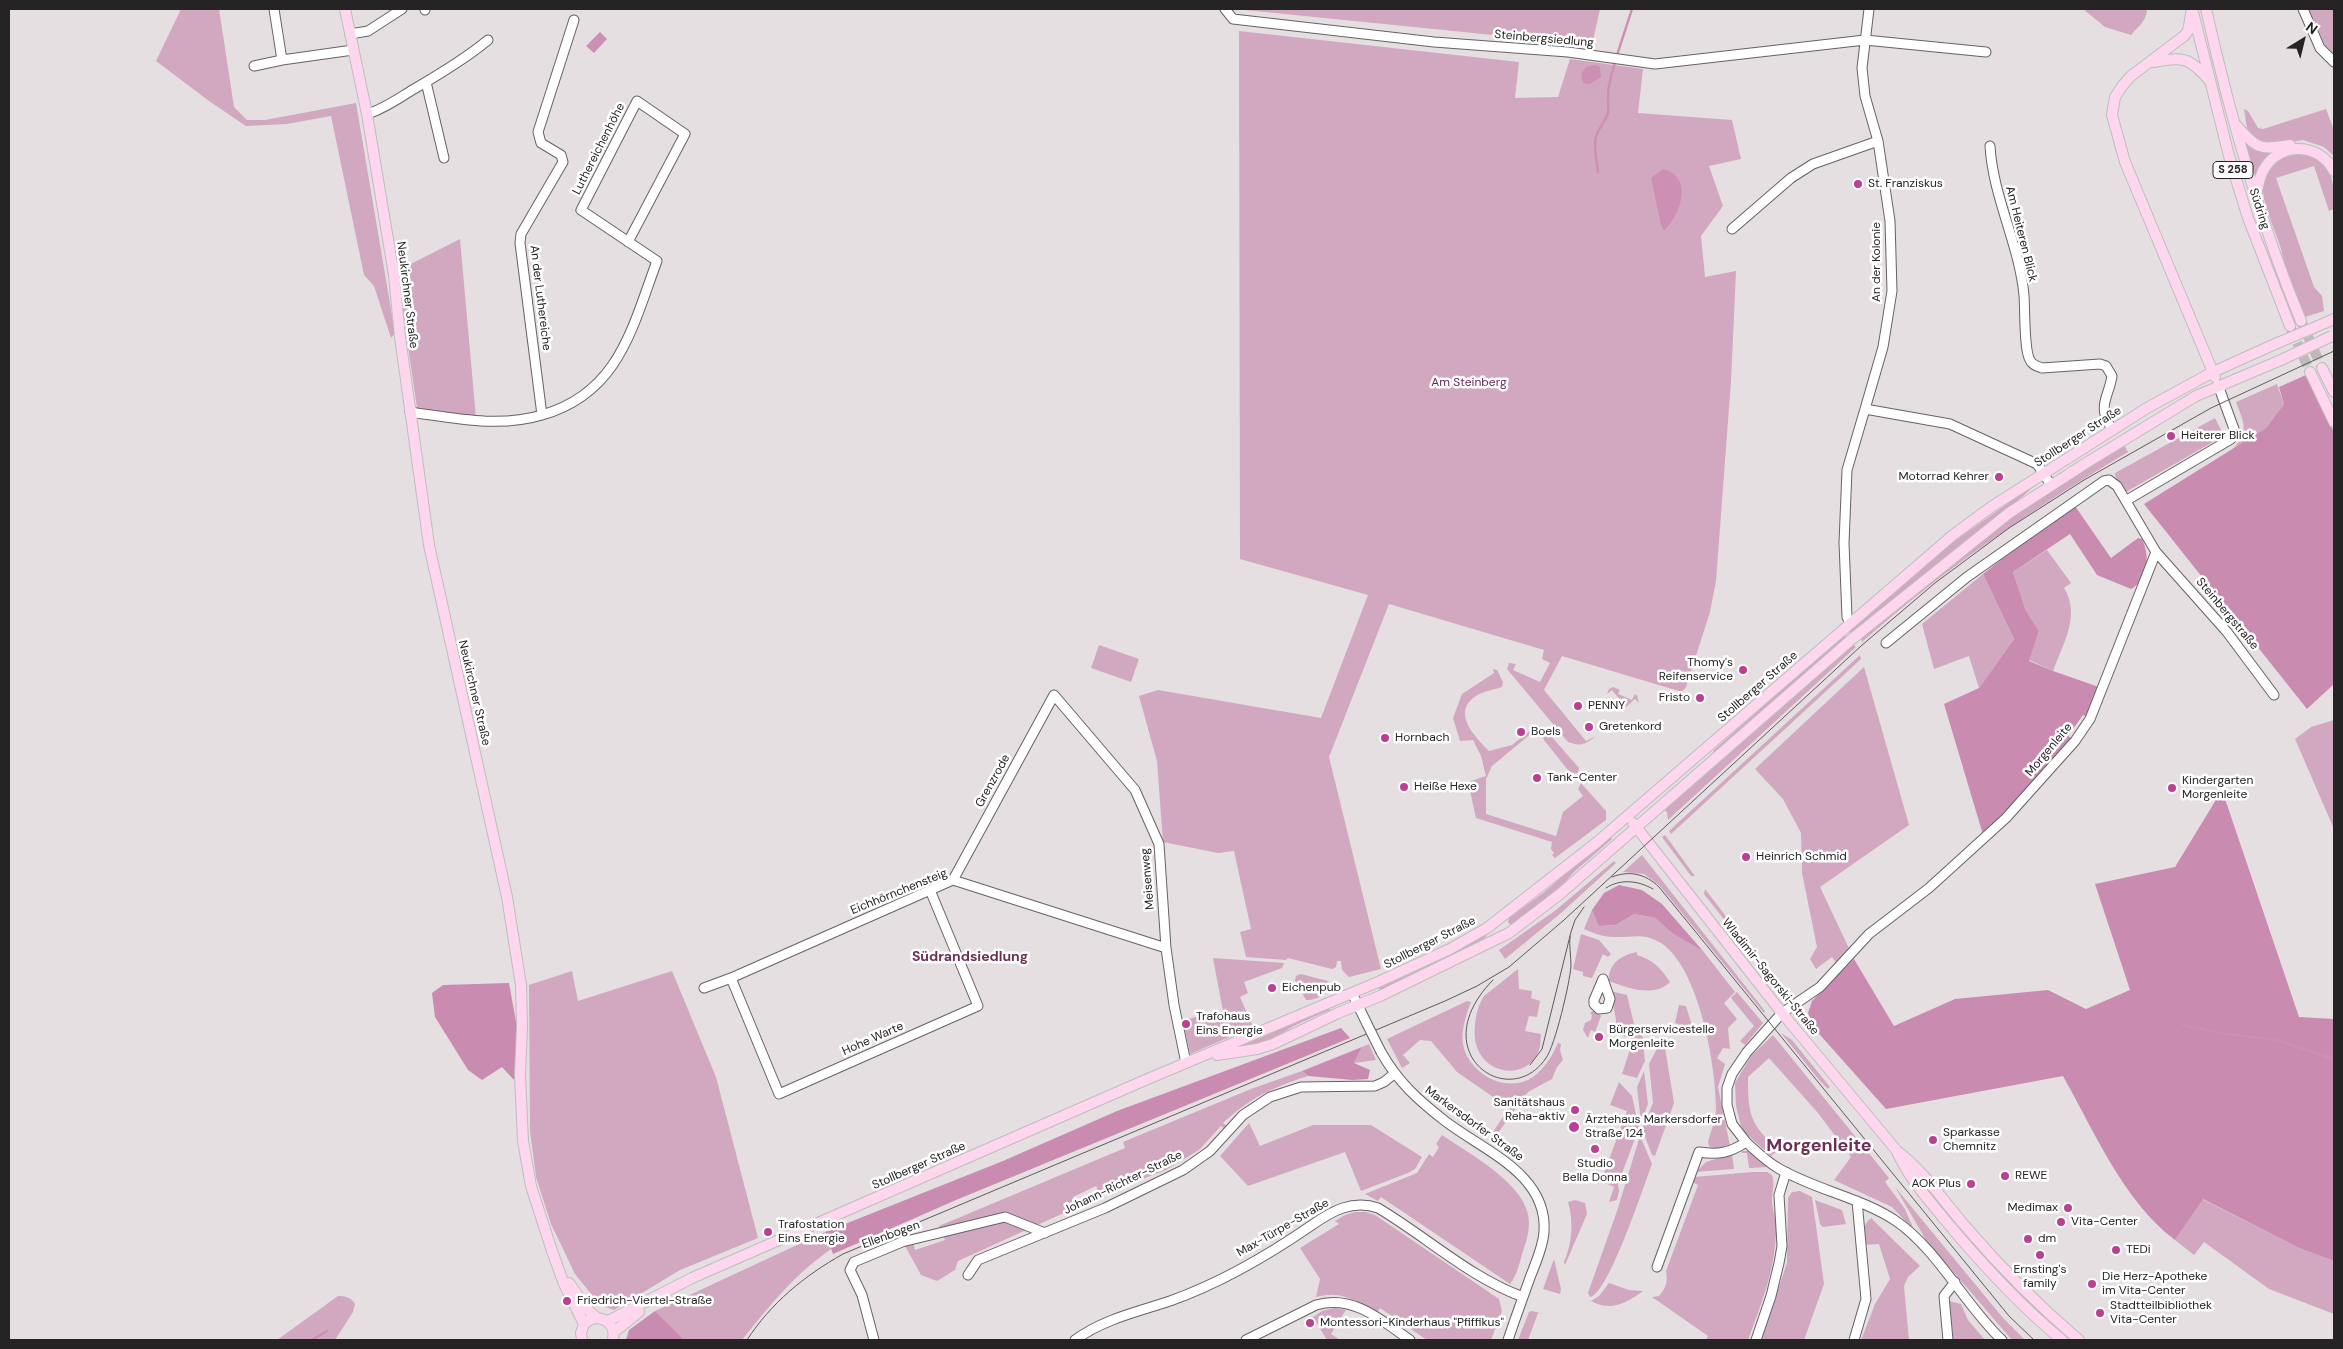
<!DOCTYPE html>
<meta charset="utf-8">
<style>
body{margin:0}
#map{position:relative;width:2343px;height:1349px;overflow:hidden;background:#e5dfe2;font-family:"DM Sans",sans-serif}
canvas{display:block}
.frame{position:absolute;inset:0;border:10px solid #252324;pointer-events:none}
.north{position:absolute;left:2278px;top:15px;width:50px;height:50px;-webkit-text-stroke:4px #fff;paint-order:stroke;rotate:36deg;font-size:14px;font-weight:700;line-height:20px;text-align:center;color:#252324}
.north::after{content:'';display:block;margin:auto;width:18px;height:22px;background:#252324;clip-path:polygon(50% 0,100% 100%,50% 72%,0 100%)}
</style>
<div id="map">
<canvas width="2343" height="1349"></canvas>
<div class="frame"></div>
<div class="north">N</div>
</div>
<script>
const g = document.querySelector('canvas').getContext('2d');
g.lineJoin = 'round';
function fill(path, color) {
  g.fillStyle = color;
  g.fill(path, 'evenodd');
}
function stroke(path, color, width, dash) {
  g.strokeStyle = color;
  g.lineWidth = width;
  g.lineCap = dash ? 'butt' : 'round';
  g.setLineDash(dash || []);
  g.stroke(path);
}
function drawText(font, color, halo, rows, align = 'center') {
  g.font = font + ' "DM Sans",sans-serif';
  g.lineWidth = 5;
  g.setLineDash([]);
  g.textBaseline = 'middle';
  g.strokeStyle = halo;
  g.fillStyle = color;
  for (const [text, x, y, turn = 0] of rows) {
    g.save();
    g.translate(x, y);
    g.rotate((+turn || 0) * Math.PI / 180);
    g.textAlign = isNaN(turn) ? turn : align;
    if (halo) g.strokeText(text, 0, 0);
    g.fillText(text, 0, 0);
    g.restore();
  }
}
const green = new Path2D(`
 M181 9H219L234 107 247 120H265L356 103 395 333 391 338 374 286 364 275 331 116 287 124 246 126 209 101 156 61Z
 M1235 9H1600L1592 45Z
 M2083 9H2147C2147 20 2138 27 2131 35L2105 27Z
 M2309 9H2334V54L2325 45Z
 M1239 31 1519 62 1515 98 1558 97 1570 59 1643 69 1638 113 1732 120 1741 159 1709 166 1723 206 1701 236 1705 277 1736 271 1731 381 1716 581 1710 612 1686 687 1682 692 1562 656 1544 690 1586 741 1596 736C1586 744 1581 747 1568 742L1507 669 1509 663 1516 664 1513 670 1540 682 1550 663 1542 659 1544 650 1389 604 1329 757 1381 969 1349 977 1342 970 1341 961H1337L1336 967 1332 969 1288 958 1286 960 1246 957 1240 932 1251 929 1234 851 1218 853 1163 842 1157 761 1139 696 1158 690 1321 718 1368 595 1240 559Z
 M2244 109 2248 111 2258 128 2263 129 2326 109 2334 130V156L2324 147 2303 140 2275 145 2265 144 2248 135Z
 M2244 142 2260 151 2274 154 2257 183Z
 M2303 153C2334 160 2334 183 2334 209L2329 211 2314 166 2276 178 2314 287 2322 296 2324 311 2305 317C2300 306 2292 294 2289 282 2285 272 2284 260 2281 249 2276 230 2258 197 2264 179 2268 161 2287 155 2303 153Z
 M460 239 476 418 417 408 397 271Z
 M2277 384 2284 404 2266 428 2234 448C2249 429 2244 424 2236 402Z
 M2215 418 2222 432 2218 439 2126 492 2116 479 2115 473Z
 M2124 445 2128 452C2034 508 1944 569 1862 642L1861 638 2020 511Z
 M2042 479 2002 515 1851 633 1848 630 1942 550Z
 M2047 550 2071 583 2064 588C2081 615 2063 644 2053 671L2029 660 2039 631 2026 611 2013 572Z
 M1983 574 2014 639 1979 688 1969 656 1934 669 1922 624Z
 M1844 634 1847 637 1715 753 1713 751Z
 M1853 644 1856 647 1668 820 1667 812 1664 809Z
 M1099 645 1139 659 1131 682 1091 668Z
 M1860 655 1861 659 1671 834 1669 831Z
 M1864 667 1909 825 1820 887 1854 959 1842 971 1832 957 1816 969 1810 959 1817 947 1802 873 1801 833 1783 799 1755 769Z
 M1493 669 1497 670 1503 682 1502 687C1494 690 1483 691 1476 696 1451 712 1474 736 1489 751L1512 745 1531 730 1533 732 1492 766 1486 779V814L1556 836 1563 812 1583 796 1578 789 1581 783 1606 811V820L1555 858 1552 855 1554 853 1551 849 1552 842 1476 818 1468 782 1486 776 1481 756 1473 740 1460 741 1453 718 1462 694 1494 673Z
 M1613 687 1620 690 1618 694 1632 700 1635 694 1637 696 1639 703 1635 699 1626 707 1612 690 1607 694 1609 689Z
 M2334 720V829L2295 739 2311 727Z
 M1546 734 1552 737 1579 768 1578 773 1571 774 1544 740 1543 737Z
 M1665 835 1695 876H1691L1662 837Z
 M1610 836 1612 839 1574 872 1556 892 1512 925 1508 923 1509 918 1543 893Z
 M1642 855 1765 1011 1764 1013 1659 885 1644 874 1623 872Z
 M1614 861 1616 863 1561 913 1505 959 1499 950 1556 910Z
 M1705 889 1744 940 1741 941 1704 894Z
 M1592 910 1600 926 1616 925 1634 914 1655 918 1673 934 1703 951 1735 992 1724 1003 1737 1019 1728 1028 1730 1049 1723 1048 1717 1058 1725 1064 1718 1087 1730 1146 1717 1150 1709 1146 1708 1142C1711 1131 1716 1119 1716 1109 1716 1065 1699 968 1661 943 1643 932 1631 938 1613 937 1603 937 1593 933 1584 929Z
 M1485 934 1486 937 1475 944 1380 991 1379 988 1427 966Z
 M1581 934 1599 940 1611 954 1608 957 1603 954 1592 978 1583 976V972L1573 969Z
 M1637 952V955C1653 960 1660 967 1670 982 1654 998 1628 988 1609 981 1608 964 1621 955 1637 952Z
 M1213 958 1284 963 1282 968 1244 982 1248 993 1240 997 1253 1027 1190 1054 1183 1020 1223 1011Z
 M1518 969 1519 989 1532 991 1531 998 1540 1001 1537 1017 1529 1016 1525 1031 1541 1034C1540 1039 1541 1045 1539 1050 1527 1085 1469 1075 1475 1025 1476 1015 1478 1005 1484 996Z
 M572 971 578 1001 672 971 716 1077 758 1238 680 1270 614 1310 600 1305 575 1274 551 1224 536 1177 530 1131 529 985Z
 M1301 974 1328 981 1331 988C1326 994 1315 1001 1306 1000L1295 980 1296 976Z
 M1610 991 1627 995 1635 1028 1642 1032 1645 1061 1637 1078 1622 1074 1633 1040 1616 1033V1020Z
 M1737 992 1763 1023 1745 1045 1740 1041 1754 1026 1731 998Z
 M1467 1001 1471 1002C1466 1015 1461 1030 1463 1044 1468 1073 1506 1095 1533 1077 1544 1069 1553 1055 1558 1043L1561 1044 1560 1050 1563 1060 1557 1067 1552 1079 1528 1092 1495 1137 1491 1135 1509 1108 1457 1072 1431 1041 1420 1040 1403 1055 1410 1063 1402 1068 1387 1039Z
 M1679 1005 1686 1006 1693 1029 1675 1023Z
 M1328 1006 1330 1010C1318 1015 1306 1020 1294 1026 1275 1037 1260 1048 1237 1046Z
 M1594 1010 1601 1016 1595 1032 1591 1030 1588 1038 1583 1030 1585 1023 1591 1020 1592 1015 1590 1013Z
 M1781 1033 1792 1040 1830 1087 1828 1089 1820 1081Z
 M1773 1035 1889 1178 1885 1182 1905 1209 1914 1230 1892 1207 1834 1180 1851 1157 1818 1113 1769 1058 1748 1077C1748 1116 1750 1123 1778 1150L1771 1156 1742 1130 1736 1106 1735 1083 1751 1056Z
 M1664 1042 1674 1103 1655 1156 1652 1155 1642 1129 1653 1103 1649 1064 1660 1043Z
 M1369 1044 1376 1060 1354 1063 1362 1047Z
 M1302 1071 1308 1076C1273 1087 1250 1098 1223 1123L1228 1127 1226 1130 1221 1126 1199 1150 1166 1170 1100 1195 1096 1186 1073 1197 1077 1207 958 1261 955 1270 937 1281 921 1275 904 1244 913 1242 915 1250 945 1240 939 1226 1125 1148 1123 1142 1251 1089Z
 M1644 1071 1648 1104 1641 1122 1637 1087Z
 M1619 1082 1632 1096 1639 1128 1618 1184 1619 1191 1617 1200 1609 1202 1614 1187 1601 1181 1627 1111 1610 1105Z
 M1249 1123 1260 1146 1313 1125H1371L1422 1157 1415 1169 1408 1173 1361 1191 1345 1152 1248 1186 1220 1156Z
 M1442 1135C1468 1153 1529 1185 1529 1222 1529 1231 1527 1240 1524 1248 1520 1260 1518 1274 1510 1284L1381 1197 1378 1201 1365 1194 1417 1173 1429 1154 1433 1157 1439 1147 1436 1144Z
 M1641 1138 1652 1164C1644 1185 1608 1295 1590 1297L1588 1293 1618 1208 1639 1139Z
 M1741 1151H1748L1768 1167 1749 1168 1747 1153H1742Z
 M1732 1154 1734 1169 1696 1172 1706 1162Z
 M1753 1172H1767L1772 1175C1775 1184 1772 1192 1772 1202 1773 1212 1777 1222 1776 1232 1775 1270 1761 1305 1748 1340H1706L1708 1336 1652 1297 1659 1296C1666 1288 1668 1282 1666 1271L1698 1185 1692 1182 1694 1177Z
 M1895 1187 2003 1318 2025 1340H2012L1926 1240Z
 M1800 1191 1812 1197 1824 1284 1804 1340H1761L1787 1263 1788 1198 1792 1192Z
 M2202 1199 2299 1248 2334 1261V1314L2269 1289 2204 1242 2194 1255 2175 1240Z
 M1575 1200 1585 1203 1587 1214 1565 1265 1564 1262C1572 1243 1574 1222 1568 1202Z
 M1815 1200 1842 1210 1846 1224 1823 1227 1820 1224Z
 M1355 1212H1366L1375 1215 1499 1299 1502 1311 1491 1340H1427L1380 1308 1377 1313C1353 1301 1344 1290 1316 1297L1320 1279 1300 1248 1339 1224 1335 1221 1345 1215Z
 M1871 1218 1920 1266 1908 1277 1904 1286 1909 1340H1861L1875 1304 1890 1279 1879 1244 1864 1245C1863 1234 1862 1225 1871 1218Z
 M825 1232 831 1249C792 1277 772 1303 742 1340H683L655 1311Z
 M1554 1259 1561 1289 1560 1294 1543 1289Z
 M1609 1283 1629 1290 1643 1291C1627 1303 1610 1312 1591 1301L1599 1296Z
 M338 1296C345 1296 351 1297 355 1304L353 1312 335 1340H277Z
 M1949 1301 1961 1304 1968 1320 1985 1340H1953C1954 1327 1948 1315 1949 1301Z
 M1335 1308 1346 1310 1331 1334 1340 1340H1327L1313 1317 1322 1311Z
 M1532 1311 1544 1314 1538 1313 1528 1340H1518L1529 1312Z`);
const forest = new Path2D(`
 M2306 375 2334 432V684L2307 709 2144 504 2266 428 2284 404 2279 387Z
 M2075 506 2111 558 2138 538 2142 539C2150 556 2149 579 2131 589L2097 575 2070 534 2013 572 2026 611 2039 631 2029 661 2053 671 2099 687 2088 717 2083 715 2068 736 2074 740 1984 838 1944 704 1979 688 2014 639 1983 574 2024 542Z
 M2222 790 2299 1017 2334 1019V1261L2299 1248 2203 1199 2175 1240C2124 1202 2094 1131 2063 1076L1886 1109 1813 1027 1808 1013 1812 1001 1854 959 1894 1026 1955 999 2048 990 2086 1009 2130 990 2095 884 2175 867Z
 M1619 885 1642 890 1662 904 1703 951 1673 934 1655 918 1634 914 1616 925 1599 926 1592 910 1604 893Z
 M509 983 517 1027 514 1080 502 1067 482 1080 468 1070 435 1017 432 993 443 985Z
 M1341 1028 1350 1038 956 1200 833 1254 825 1232 1003 1161 1117 1111Z
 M1362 1047 1354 1063 1370 1070 1368 1079 1353 1080 1308 1076 1302 1071Z
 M655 1311 684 1340H626L629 1330Z`);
const water = new Path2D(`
 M600 32 607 39 594 53 586 46Z
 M1595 65 1600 67 1601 77 1590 84 1583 83 1581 74 1586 67Z
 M1663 169C1694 177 1681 214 1664 231L1661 225 1651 178Z`);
const stream = new Path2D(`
 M1598 172C1597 161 1593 147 1596 137 1598 129 1605 122 1608 113 1609 105 1607 95 1609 86 1614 60 1624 35 1632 9
 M2183 1025 2225 1034 2277 1040 2334 1059
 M312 1340 327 1331`);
const majorTunnel = new Path2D(`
 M2302 323 2322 368
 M2291 329 2310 372`);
const minor = new Path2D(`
 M274 9 282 60 353 50
 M425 9V10
 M1225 9 1233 19 1434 42 1568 52 1655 64 1865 40 1986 52
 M2303 9 2320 48 2334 62
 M350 34 368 31 402 9
 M254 66 282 60
 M426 82 444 158
 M367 114C384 109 399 98 414 89 440 74 465 59 488 40
 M1990 146C1993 197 2019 244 2024 295 2025 309 2024 351 2030 360 2032 365 2037 366 2042 368L2100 364 2106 366 2112 376C2109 397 2096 406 2112 429
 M1732 229 1791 178 1813 164 1878 141
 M1865 409 1883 347 1892 291 1890 221 1878 141 1865 96 1862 68 1869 9
 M410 412C454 418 499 428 542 415L520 243 521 234 563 162 561 155 541 143 538 132 574 20
 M542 415C619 393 632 328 657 261L581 210 637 101 685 134 628 242
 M2127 500 2231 439 2234 429 2218 385
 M2156 552 2227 632 2274 695
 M1850 623 1847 617 1844 543 1847 470 1865 409 1950 424 2037 464 2051 485
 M953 880 1054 695 1135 790 1159 844 1166 948 1174 1005 1186 1063
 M731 978 779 1094 978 1006 930 890
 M1603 979 1610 999 1607 1008 1599 1009 1594 1004V1000Z
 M704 988 731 978 953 880 1166 948
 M1352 993 1367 1024
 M1381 1052C1398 1082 1418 1100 1445 1121 1484 1151 1548 1174 1544 1232 1543 1247 1536 1262 1531 1275 1523 1297 1515 1319 1508 1340
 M1746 1142C1756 1151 1766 1161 1778 1168 1815 1190 1860 1197 1896 1221 1938 1250 1965 1305 2002 1340
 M1657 1267 1699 1152C1718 1155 1730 1153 1746 1142L1732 1124 1727 1105V1088L1732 1074 1747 1052 1782 1013 1820 987 1869 934 1929 888 2006 818 2075 741 2090 719 2156 552 2117 486 2109 480 2104 481 1967 577 1886 643
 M968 1275 978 1260 1105 1208 1183 1170 1210 1151 1243 1115 1270 1097 1301 1087 1375 1086 1384 1082 1394 1074
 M874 1340 862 1295 850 1270 854 1262 902 1242 1005 1217 1045 1233
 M1075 1340C1104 1319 1137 1312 1170 1301 1218 1284 1270 1254 1312 1225 1332 1211 1353 1199 1378 1208 1427 1237 1469 1277 1523 1297
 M1246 1340 1316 1305C1353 1294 1381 1320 1410 1340
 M1756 1340 1771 1296 1779 1263 1782 1246 1779 1195 1786 1172
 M1854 1340 1866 1299 1857 1201
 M1948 1340 1944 1296 1955 1282`);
const major = new Path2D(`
 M345 9 367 114 394 275 400 337 429 545 507 897 521 985 522 1027 520 1075 523 1141 531 1186 552 1251 564 1284 584 1324
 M2192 9 2188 31 2184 36 2131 76 2123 85 2115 97 2112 115 2125 162 2215 377
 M2206 9C2230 116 2259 220 2301 321
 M2193 12 2229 156 2248 218 2290 326
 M2154 62C2183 56 2190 58 2209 80
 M2236 125C2257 149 2259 150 2290 145
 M2256 196C2258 187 2259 177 2264 169 2280 141 2320 143 2334 171
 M2325 323 2334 319
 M2322 368 2334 392
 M2310 372 2334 422
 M1633 823 1782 1013 1897 1151C1925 1172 1943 1201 1966 1227 2001 1268 2038 1305 2079 1340
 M1217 1055 1257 1049 1273 1044 1338 1013 1380 996 1509 933 1560 894 1852 639 2009 513 2086 463 2196 396 2281 360
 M1897 1152C1909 1178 1927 1198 1945 1220 1981 1263 2019 1305 2062 1340
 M569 1283 589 1311 597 1318
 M608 1321 692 1278 1143 1081 1378 982 1450 949 1487 928 1596 843 1953 535 1991 507 2147 408 2213 372 2275 344
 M614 1332 639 1312
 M582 1340 581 1333 584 1324C598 1311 617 1322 613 1340`);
const tram = new Path2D(`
 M1612 877C1629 870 1646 874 1659 887L2009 1316 2034 1340
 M1606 888C1621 878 1639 881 1653 889
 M1493 980C1422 1052 1509 1113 1546 1058 1555 1046 1570 982 1571 966 1571 956 1569 946 1570 936
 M1530 1065 1542 1049 1571 932 1575 920 1584 907
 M747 1340C771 1303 804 1276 843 1254L1445 1001 1477 986 1509 967 1564 920 1861 646 1935 583 2009 528 2084 480 2211 408 2334 351`);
const minorBridge = new Path2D(`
 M1367 1024 1381 1052`);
const majorBridge = new Path2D(`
 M2275 344 2325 323
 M2281 360 2332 336`);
const markers = [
 [1858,184,5,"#bb4092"],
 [2171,436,5,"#bb4092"],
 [1999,477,5,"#bb4092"],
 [1743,670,5,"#bb4092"],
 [1700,698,5,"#bb4092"],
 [1578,706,5,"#bb4092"],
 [1589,727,5,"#bb4092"],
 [1521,732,5,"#bb4092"],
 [1385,738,5,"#bb4092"],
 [1537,778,5,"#bb4092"],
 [1404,787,5,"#bb4092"],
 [2172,788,5,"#bb4092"],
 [1746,857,5,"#bb4092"],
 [1272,988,5,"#bb4092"],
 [1186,1024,5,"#bb4092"],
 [1599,1037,5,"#bb4092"],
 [1575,1110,5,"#bb4092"],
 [1574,1127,6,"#bb4092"],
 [1933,1140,5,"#bb4092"],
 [1595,1149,5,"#bb4092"],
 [2005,1176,5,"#bb4092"],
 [1971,1184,5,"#bb4092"],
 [2068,1208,5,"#bb4092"],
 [2061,1222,5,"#bb4092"],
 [768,1232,5,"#bb4092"],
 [2028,1239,5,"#bb4092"],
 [2116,1250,5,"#bb4092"],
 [2040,1255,5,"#bb4092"],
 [2092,1284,5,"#bb4092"],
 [567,1301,5,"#bb4092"],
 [2100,1313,5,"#bb4092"],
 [1310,1323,5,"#bb4092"]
];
const shields = [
 [2233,170,40]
];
const shieldNames = [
 ["S 258",2233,170]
];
const streetNames = [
 ["Steinbergsiedlung",1544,39,5],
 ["Luthereichenhöhe",599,149,-63],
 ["Südring",2259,209,72],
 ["Am Heiteren Blick",2021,234,76],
 ["An der Kolonie",1877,262,-90],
 ["Neukirchner Straße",407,295,83],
 ["An der Luthereiche",540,298,83],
 ["Stollberger Straße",2078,437,-33],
 ["Steinbergstraße",2227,614,50],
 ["Stollberger Straße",1758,687,-41],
 ["Neukirchner Straße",474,693,77],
 ["Morgenleite",2049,750,-50],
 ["Grenzrode",993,781,-61],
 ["Meisenweg",1148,879,-95],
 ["Eichhörnchensteig",899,892,-22],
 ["Stollberger Straße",1430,943,-27],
 ["Wladimir-Sagorski-Straße",1770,977,51],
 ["Hohe Warte",873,1039,-24],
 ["Markersdorfer Straße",1474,1124,36],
 ["Stollberger Straße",919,1166,-24],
 ["Johann-Richter-Straße",1123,1183,-26],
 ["Max-Türpe-Straße",1283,1228,-30],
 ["Ellenbogen",891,1235,-20]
];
const poiNames = [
 ["St. Franziskus",1868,184],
 ["Heiterer Blick",2181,436],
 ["Motorrad Kehrer",1989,477,"right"],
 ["Thomy's",1733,663,"right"],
 ["Reifenservice",1733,677,"right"],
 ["Fristo",1690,698,"right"],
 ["PENNY",1588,706],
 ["Gretenkord",1599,727],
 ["Boels",1531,732],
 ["Hornbach",1395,738],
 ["Tank-Center",1547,778],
 ["Kindergarten",2182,781],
 ["Morgenleite",2182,795],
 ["Heiße Hexe",1414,787],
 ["Heinrich Schmid",1756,857],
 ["Eichenpub",1282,988],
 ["Trafohaus",1196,1017],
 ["Eins Energie",1196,1031],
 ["Bürgerservicestelle",1609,1030],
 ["Morgenleite",1609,1044],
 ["Sanitätshaus",1565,1103,"right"],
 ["Reha-aktiv",1565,1117,"right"],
 ["Ärztehaus Markersdorfer",1585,1120],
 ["Straße 124",1585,1134],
 ["Sparkasse",1943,1133],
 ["Chemnitz",1943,1147],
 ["Studio",1595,1164,"center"],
 ["Bella Donna",1595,1178,"center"],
 ["REWE",2015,1176],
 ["AOK Plus",1961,1184,"right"],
 ["Medimax",2058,1208,"right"],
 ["Vita-Center",2071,1222],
 ["Trafostation",778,1225],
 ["Eins Energie",778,1239],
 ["dm",2038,1239],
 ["TEDi",2126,1250],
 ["Ernsting's",2040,1270,"center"],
 ["family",2040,1284,"center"],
 ["Die Herz-Apotheke",2102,1277],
 ["im Vita-Center",2102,1291],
 ["Friedrich-Viertel-Straße",577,1301],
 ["Stadtteilbibliothek",2110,1306],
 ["Vita-Center",2110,1320],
 ["Montessori-Kinderhaus \"Pfiffikus\"",1320,1323]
];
const parkNames = [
 ["Am Steinberg",1469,383]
];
const neighbourhoodNames = [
 ["Südrandsiedlung",970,957]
];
const districtNames = [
 ["Morgenleite",1819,1146]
];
fill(green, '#d1a8bf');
fill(forest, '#ca8bb0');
fill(water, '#ce8fb4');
stroke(stream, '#ce8fb4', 2.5);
stroke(majorTunnel, '#bfb9bc', 10, [10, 5]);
stroke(minor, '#676265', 11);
stroke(major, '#bebdbd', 12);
stroke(minor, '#fff', 9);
stroke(major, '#fed6ee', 10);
stroke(tram, '#5d5a5c', 1);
stroke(minorBridge, '#676265', 11, []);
stroke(majorBridge, '#bebdbd', 12, []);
stroke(minorBridge, '#fff', 9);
stroke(majorBridge, '#fed6ee', 10);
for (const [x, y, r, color] of markers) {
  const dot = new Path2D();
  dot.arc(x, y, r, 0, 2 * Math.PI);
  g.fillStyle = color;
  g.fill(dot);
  stroke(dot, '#fff', 2);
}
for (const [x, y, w] of shields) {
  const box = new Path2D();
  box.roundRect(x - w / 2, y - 8.5, w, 17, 4);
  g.fillStyle = '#fff';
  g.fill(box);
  stroke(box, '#252324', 1);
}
drawText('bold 11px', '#252324', null, shieldNames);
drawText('12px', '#252324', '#fff', streetNames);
drawText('12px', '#252324', '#fff', poiNames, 'left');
drawText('12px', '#6a1f51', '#fff', parkNames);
drawText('bold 14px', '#6c2f56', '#fff', neighbourhoodNames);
drawText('bold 18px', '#6c2f56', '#fff', districtNames);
</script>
